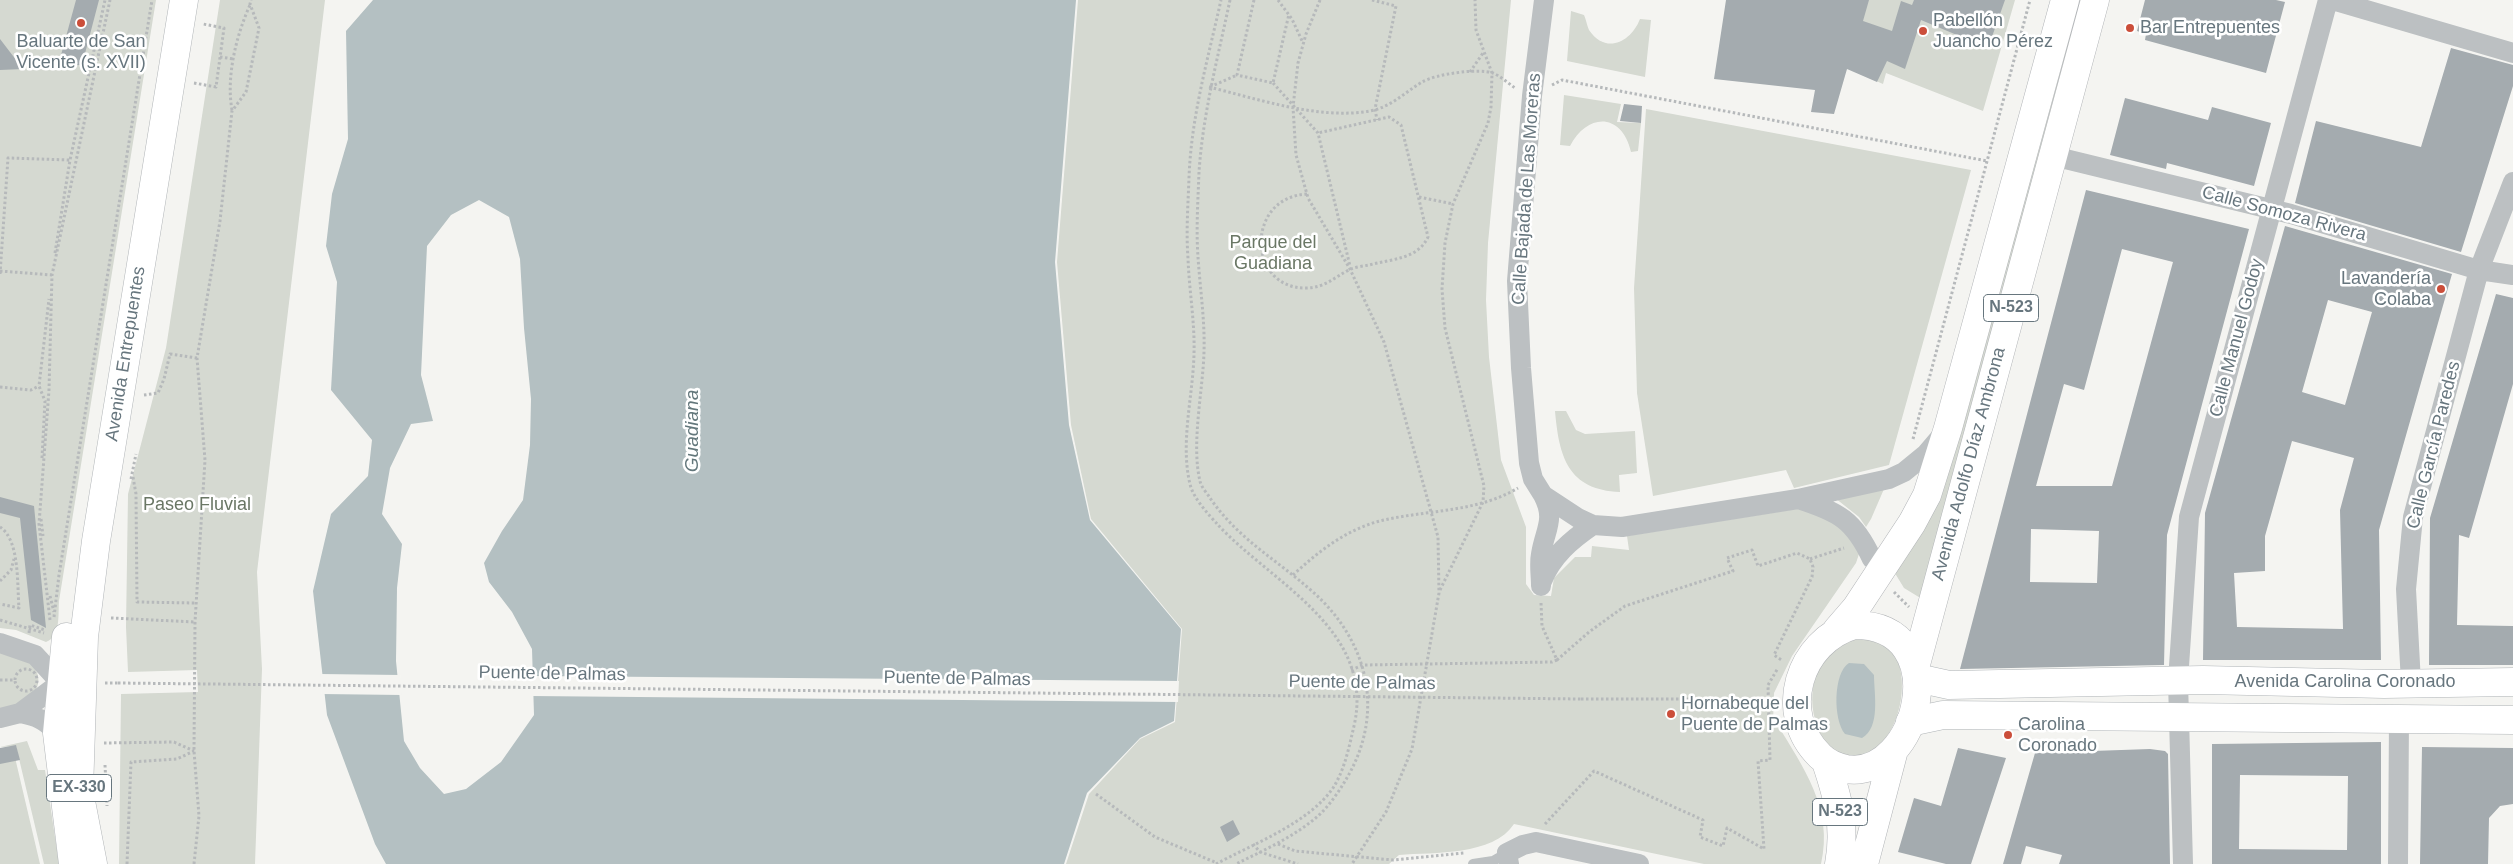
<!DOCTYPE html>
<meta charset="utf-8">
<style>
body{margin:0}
canvas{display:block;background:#f4f4f1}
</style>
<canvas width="2513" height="864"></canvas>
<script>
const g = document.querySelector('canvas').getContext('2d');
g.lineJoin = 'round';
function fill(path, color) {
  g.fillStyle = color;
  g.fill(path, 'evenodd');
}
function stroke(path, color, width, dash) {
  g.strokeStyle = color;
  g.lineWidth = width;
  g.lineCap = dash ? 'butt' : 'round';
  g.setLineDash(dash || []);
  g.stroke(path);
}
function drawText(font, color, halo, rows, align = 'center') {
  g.font = font + ' Helvetica,sans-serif';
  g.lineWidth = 5;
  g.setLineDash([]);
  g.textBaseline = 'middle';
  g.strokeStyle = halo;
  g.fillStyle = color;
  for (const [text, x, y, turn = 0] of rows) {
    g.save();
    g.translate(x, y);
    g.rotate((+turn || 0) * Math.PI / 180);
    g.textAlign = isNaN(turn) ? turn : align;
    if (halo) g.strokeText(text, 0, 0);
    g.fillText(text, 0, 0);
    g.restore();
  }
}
const green = new Path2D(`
 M0 0H156L59 601C58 614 61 637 46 642L16 630 0 628Z
 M220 0H325L257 572 262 669 255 864H119L121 694 198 692 197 670 128 672 126 627 128 494 166 348Z
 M1078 0H1511L1488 243 1486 300 1489 357 1501 460 1526 527V584L1534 595 1551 596 1554 578 1575 557H1591L1592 546 1629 550 1627 536 1796 509C1831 511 1841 524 1860 551L1856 563 1792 656 1774 693 1773 724H1777C1803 767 1834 809 1821 864H1704L1514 824C1493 856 1434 852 1399 855L1389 864H1066L1089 794 1140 739 1175 722 1182 629 1091 519 1071 425 1057 262Z
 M1847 0H2015L1983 111 1886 73 1883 84 1833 62Z
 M1571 11 1584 15C1586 19 1587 26 1589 30 1606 55 1631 42 1640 19L1651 20 1645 77 1567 61Z
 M2081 19 1922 599 1904 588 1893 570 2065 41Z
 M1564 95 1621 104 1617 122 1641 123 1638 151 1631 152C1622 113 1588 112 1570 146L1560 145Z
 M1646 109 1971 170 1889 465 1794 488 1786 470 1653 496 1637 393 1634 288Z
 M1555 411H1566L1576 430 1585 434 1635 431 1637 473 1619 475 1620 492C1568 490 1559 457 1555 411Z
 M1884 489 1871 519 1866 527 1859 517 1835 498Z
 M1871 637C1878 642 1891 648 1895 655 1914 689 1893 762 1846 757 1837 756 1829 749 1825 742 1807 715 1807 673 1832 650 1843 639 1856 638 1871 637Z
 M0 651C7 653 16 654 23 658 42 668 44 688 26 701 20 706 8 707 0 709Z
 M27 741 38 770H45L59 864H44L16 746 0 747Z
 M13 749 40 864H0V752Z`);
const water = new Path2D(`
 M373 0H1076L1055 262 1069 425 1090 520 1181 629 1174 721 1140 738 1087 793 1064 864H386L375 844 327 715 313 591 331 514 368 476 372 440 331 390 337 282 326 246 332 194 348 139 346 31ZM479 200 509 217 520 259 524 328 531 399 530 445 523 500 502 531 484 563 489 582 512 612 532 649 534 715 501 762 466 789 444 794 420 768 404 741 396 661 397 588 402 544 382 514 390 468 411 424 433 421 421 375 427 246 451 215Z
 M1849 663 1864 664 1874 675C1874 694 1881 727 1862 738L1845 734C1833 720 1833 673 1849 663Z`);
const pier = new Path2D(`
 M320 674 400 675 402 695 322 694Z
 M530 676 1179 681 1178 702 531 696Z`);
const building = new Path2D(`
 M76 0H99L82 65 58 66Z
 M1726 0H1869L1863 21 1892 31 1901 1 1912 5 1914 0H2005L1988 48 1921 20 1905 69 1887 61 1877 82 1847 69 1834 114 1811 112 1815 90 1714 79Z
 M2145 0H2276L2285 2 2266 73 2145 40 2146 34 2137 31Z
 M0 39 23 69 0 70Z
 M2451 48 2513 65V86L2461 252 2295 203 2316 121 2421 147Z
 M2125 98 2208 120 2212 107 2271 123 2254 186 2167 163 2166 169 2110 155Z
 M1624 104 1642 106 1641 123 1620 121Z
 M2086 190 2249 229 2167 535 2164 665 1960 669ZM2122 249 2173 262 2112 486H2036L2064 384 2084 390ZM2031 529 2099 531 2097 583 2030 582Z
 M2285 226 2452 274 2379 530 2381 660H2203L2205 513ZM2328 300 2372 312 2345 405 2302 392ZM2292 441 2354 458 2340 510 2343 629 2237 627 2234 573 2265 571V536Z
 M2496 294 2513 298V384L2469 538 2459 535 2457 625 2513 626V665H2429L2430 518Z
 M0 497 34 506 46 628 31 620 20 518 0 513Z
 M2381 742V864H2212V744ZM2240 775 2348 776 2347 850 2239 849Z
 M16 745 20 760 0 764V748Z
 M2422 747 2513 748V804L2500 806 2489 818 2488 864H2420Z
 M1958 748 2006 758 1971 864H1946L1898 852 1914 798 1941 806Z
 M2150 749 2165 751 2168 754 2170 864H2059L2062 855 2026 846 2021 864H2003L2035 753Z
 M1233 820 1240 834 1227 842 1220 827Z`);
const path = new Path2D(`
 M1230 0C1218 57 1203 113 1199 172 1198 200 1196 229 1198 257 1200 288 1205 320 1204 352 1203 390 1191 444 1200 481 1201 487 1207 493 1210 498 1239 540 1276 559 1313 592 1368 641 1385 711 1348 776 1340 790 1330 805 1318 816 1294 837 1264 850 1236 864
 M1254 0 1237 75 1273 83 1289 14
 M1278 0 1292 19 1303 43
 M1320 0 1306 34 1298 63 1293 107 1296 155 1308 198 1350 269 1384 342 1438 537 1439 593 1412 749 1386 812 1352 864
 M1372 0 1396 6 1375 109 1377 120
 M220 57 234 59
 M1470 72 1483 53
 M194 83 216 87 224 28 203 24
 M1273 83 1318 133 1350 266
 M1552 85 1562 80 1987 161
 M1209 87C1258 99 1319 120 1370 111 1391 107 1404 93 1422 82 1436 74 1478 68 1493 73 1500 76 1508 83 1515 88
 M1210 87 1237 75
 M232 110C226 77 236 36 250 5
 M1307 194C1245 197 1247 289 1306 288 1325 288 1334 277 1351 269 1356 267 1363 266 1369 265 1392 259 1418 259 1428 237L1401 125 1389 117 1318 133
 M1419 197 1453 204
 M55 253 70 160 105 0
 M0 271 52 275
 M0 274 8 158 70 160
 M0 387 31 390 39 386
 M144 395 158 393 164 379 170 354 197 358
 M1913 439 2030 0
 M42 458 45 401 39 386 49 299
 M133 477 136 494 137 602 196 603
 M131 479 136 454
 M41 519 43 536
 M0 527C20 540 17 585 19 608L0 604
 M1810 559 1844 548
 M1293 575C1319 551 1348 528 1384 520 1428 510 1478 512 1518 488
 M0 581 11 570 14 559
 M1440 590 1483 502 1484 486 1445 328 1442 289 1445 243 1453 204 1488 123 1491 107 1492 73 1476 30 1475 0
 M1894 592 1909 607
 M50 596 54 612
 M1541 603 1542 626 1557 660 1589 632 1625 606 1733 571 1727 558 1752 550 1758 566 1797 553 1810 559 1813 567 1812 577 1774 655 1783 661
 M54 617 59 575 152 0
 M111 618 195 622
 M0 620 44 633
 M50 620 39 524 49 390 52 275 110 0
 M29 633 30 625 45 630
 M15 680a11 11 0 1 1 22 0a11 11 0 1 1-22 0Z
 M1351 670 1363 665 1552 662 1557 660
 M0 680H14
 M105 683H118
 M1581 699H1770
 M104 743 174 742 194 751
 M105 765 107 806
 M1096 794 1155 837 1217 863
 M1545 824 1594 771 1703 820 1700 837 1723 846 1727 828 1764 849 1758 761 1770 760 1768 685 1778 668
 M1253 844 1260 852 1298 864
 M1278 844 1295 851 1393 860 1464 853
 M127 864 131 762 177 759 194 751
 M194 864 199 816 194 751 195 622 205 460 197 358 220 221 232 111 246 92 259 28 250 4 251 0
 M1216 864C1253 844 1309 823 1333 788 1345 769 1349 747 1354 726 1376 630 1272 583 1218 525 1209 515 1193 498 1190 484 1180 443 1193 396 1194 354 1195 322 1189 290 1188 258 1186 232 1188 205 1189 178 1191 117 1208 59 1221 0`);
const service = new Path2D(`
 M1473 864 1493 861 1507 853`);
const minor = new Path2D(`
 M1544 0 1532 96 1517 281 1521 368 1529 463 1533 479 1543 495 1578 518 1593 525 1622 527 1798 499 1889 479 1904 472 1926 454 1943 434
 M2332 0 2513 53
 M2053 156 2291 214 2479 270 2513 275
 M1798 499C1839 512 1854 520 1872 559
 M1542 581C1552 556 1571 540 1593 525
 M1541 586C1541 575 1539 564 1541 554 1545 529 1556 520 1543 495
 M0 643 35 655 67 690
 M2411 683 2406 589 2413 517 2479 270 2513 182
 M20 713C36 716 46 720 57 733
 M0 718 20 713 68 677
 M1509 864 1507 853 1523 845 1536 842 1639 864
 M2183 864 2178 681 2189 517 2328 0
 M2398 864 2399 717`);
const secondary = new Path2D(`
 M1917 678 1949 685 2203 680 2384 684 2513 682
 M1910 722 1943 715 2513 720`);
const primary = new Path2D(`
 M66 637 57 733 73 864
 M93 864 79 791 84 637 96 541 184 0`);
const trunk = new Path2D(`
 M1854 625C1957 624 1919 781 1846 769 1836 767 1827 763 1820 756 1776 713 1799 641 1854 625Z
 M1837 630 1856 608 1912 523 1927 495 1948 428 2065 0
 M1915 668 2095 0
 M1826 762C1838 798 1846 827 1839 864
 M1864 864 1894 750`);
const pathBridge = new Path2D(`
 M118 683 1581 699`);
const markers = [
 [81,23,5,"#cb4e3a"],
 [2130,28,5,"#cb4e3a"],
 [1923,31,5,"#cb4e3a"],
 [2441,289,5,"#cb4e3a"],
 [1671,714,5,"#cb4e3a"],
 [2008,735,5,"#cb4e3a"]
];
const shields = [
 [2011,308,55],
 [79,788,65],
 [1840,812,55]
];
const shieldNames = [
 ["N-523",2011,308],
 ["EX-330",79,788],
 ["N-523",1840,812]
];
const poiNames = [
 ["Pabellón",1933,21],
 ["Juancho Pérez",1933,42],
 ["Bar Entrepuentes",2140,28],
 ["Baluarte de San",81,42,"center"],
 ["Vicente (s. XVII)",81,63,"center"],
 ["Lavandería",2431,279,"right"],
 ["Colaba",2431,300,"right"],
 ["Hornabeque del",1681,704],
 ["Puente de Palmas",1681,725],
 ["Carolina",2018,725],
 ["Coronado",2018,746]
];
const streetNames = [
 ["Calle Bajada de Las Moreras",1527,189,-86],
 ["Calle Somoza Rivera",2284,214,15],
 ["Calle Manuel Godoy",2237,338,-75],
 ["Avenida Entrepuentes",126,354,-81],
 ["Calle García Paredes",2434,445,-76],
 ["Avenida Adolfo Díaz Ambrona",1969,464,-75],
 ["Puente de Palmas",552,674,1],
 ["Puente de Palmas",957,679,1],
 ["Avenida Carolina Coronado",2345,682],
 ["Puente de Palmas",1362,683,1]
];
const parkNames = [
 ["Parque del",1273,243],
 ["Guadiana",1273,264],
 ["Paseo Fluvial",197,505]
];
const waterNames = [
 ["Guadiana",693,431,-90]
];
fill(green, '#d5d9d1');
fill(water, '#b4c0c2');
fill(pier, '#f4f4f1');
fill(building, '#a4abaf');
stroke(secondary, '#afb4b7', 29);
stroke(primary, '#b0b4b7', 29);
stroke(trunk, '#b0b3b6', 29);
stroke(path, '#b6b9bb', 3, [2.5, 2.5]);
stroke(service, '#bcc0c2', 10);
stroke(minor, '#bcc0c2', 20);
stroke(secondary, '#fff', 28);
stroke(primary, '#fff', 28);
stroke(trunk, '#fff', 28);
stroke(pathBridge, '#b6b9bb', 3, [2.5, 2.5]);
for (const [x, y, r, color] of markers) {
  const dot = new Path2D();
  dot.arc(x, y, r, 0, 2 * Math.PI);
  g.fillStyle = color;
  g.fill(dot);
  stroke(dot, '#fff', 2);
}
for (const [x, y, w] of shields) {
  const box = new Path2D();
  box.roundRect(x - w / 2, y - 13.5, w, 27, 4);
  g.fillStyle = '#fff';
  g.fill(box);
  stroke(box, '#67767e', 1);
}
drawText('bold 16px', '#67767e', null, shieldNames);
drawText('18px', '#67767e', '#fff', poiNames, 'left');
drawText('18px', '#67767e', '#fff', streetNames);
drawText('18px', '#6a7765', '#fff', parkNames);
drawText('italic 19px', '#63777b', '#fff', waterNames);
</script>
